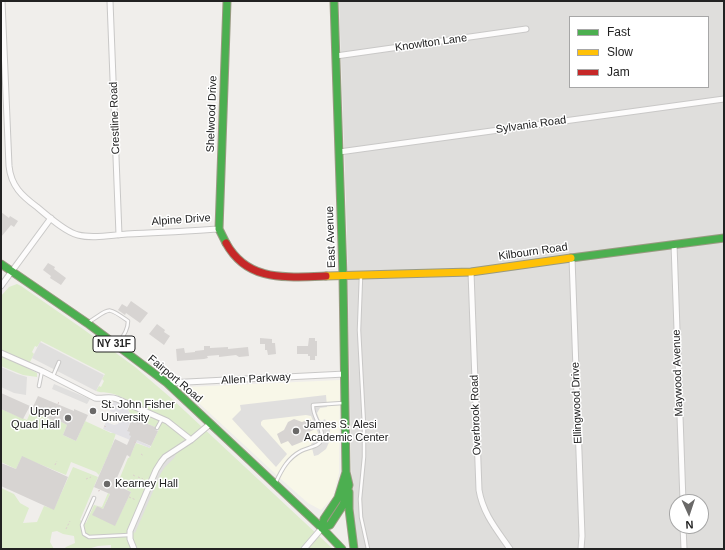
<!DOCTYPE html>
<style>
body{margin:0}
#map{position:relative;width:725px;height:550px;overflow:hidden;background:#f0eeeb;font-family:Helvetica,sans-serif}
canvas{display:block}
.frame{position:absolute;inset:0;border:2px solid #222;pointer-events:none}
.legend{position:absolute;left:569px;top:16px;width:140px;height:72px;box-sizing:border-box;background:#fff;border:1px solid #a7a7a7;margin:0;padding:5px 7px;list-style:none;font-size:12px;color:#222}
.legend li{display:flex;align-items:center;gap:8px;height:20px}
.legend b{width:20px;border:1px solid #a7a7a7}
.north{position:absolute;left:669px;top:494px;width:40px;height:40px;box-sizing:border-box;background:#fff;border:1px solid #a7a7a7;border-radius:50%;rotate:177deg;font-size:11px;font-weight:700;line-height:16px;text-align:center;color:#222}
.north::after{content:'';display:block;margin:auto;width:14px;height:18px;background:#6a6968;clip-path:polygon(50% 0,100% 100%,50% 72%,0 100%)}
</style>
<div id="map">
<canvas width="725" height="550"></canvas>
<div class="frame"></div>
<ul class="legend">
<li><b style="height:5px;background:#4caf50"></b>Fast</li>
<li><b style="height:5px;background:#ffc107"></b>Slow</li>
<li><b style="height:5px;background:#c62828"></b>Jam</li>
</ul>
<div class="north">N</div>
</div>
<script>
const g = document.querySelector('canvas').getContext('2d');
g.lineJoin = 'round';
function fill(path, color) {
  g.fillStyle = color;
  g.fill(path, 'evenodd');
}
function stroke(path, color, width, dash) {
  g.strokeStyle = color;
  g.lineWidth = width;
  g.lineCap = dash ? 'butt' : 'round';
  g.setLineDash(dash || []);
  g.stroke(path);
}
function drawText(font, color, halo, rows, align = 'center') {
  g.font = font + ' Helvetica,sans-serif';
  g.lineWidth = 3;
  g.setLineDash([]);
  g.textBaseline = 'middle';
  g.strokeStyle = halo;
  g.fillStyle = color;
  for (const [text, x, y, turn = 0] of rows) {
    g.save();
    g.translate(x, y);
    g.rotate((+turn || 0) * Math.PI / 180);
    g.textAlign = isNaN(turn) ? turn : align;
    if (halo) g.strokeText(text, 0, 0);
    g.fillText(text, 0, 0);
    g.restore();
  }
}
const residential = new Path2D(`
 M339 1H724V549H359L356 539 352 513 347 235ZM570 17H708V87H570ZM677 502H701V526H677Z`);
const education = new Path2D(`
 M340 380 339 473 333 497 321 510 308 503 282 480 188 393V387Z`);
const grass = new Path2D(`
 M17 284 21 286 83 329 135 367 171 398 333 549H111V545L98 546 88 549H64L66 547 75 543 74 536 63 534 57 531 52 532 50 542 54 549H1V488L14 494 20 503 29 508 23 523 37 522 44 506 54 509 73 467 98 477 80 520 86 523 94 505 102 507 108 493 110 494 103 509 97 506 93 515 115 525 131 492 127 490 129 484 119 480 128 458H129L136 443 150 448 159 429 139 420 138 421 136 420 135 418 130 414 128 409 131 402C124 398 116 394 109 393 104 392 101 393 96 391L99 386 101 387 104 381 102 379 105 374 41 341 37 347 35 346 32 352 34 354 27 368 37 373V377L23 375 1 366V296L9 287Z
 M1 409 27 420 32 409 48 416 47 418 55 421 56 419 67 425 63 435 76 441 85 421 111 433H116L111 449 99 475 96 472 71 462 66 475 22 457 16 469 1 462Z`);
const parking = new Path2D(`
 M40 342 104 375 96 391 32 358Z
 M1 367 17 374 27 377 26 395 14 393 1 387Z
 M54 384 90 399 87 404 52 389Z
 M326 395 327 407 320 408 317 413 319 419 321 421 325 419 330 430V440L326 449 318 455 314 456 311 444 317 440 318 433 311 416 306 415 263 420 261 422V425L287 454 276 467 232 419 241 410 240 405Z
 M176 453 175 457 165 467 161 473 135 533 132 531 160 468 167 460Z`);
const plaza = new Path2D(`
 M114 401 126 406 130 414 135 418V423L131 421 127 430 130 432 131 437 150 446V448L103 429 106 422 114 425 118 424 120 421 119 415 110 411Z`);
const building = new Path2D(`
 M1 212 9 218 10 216 18 221 14 227 11 225 1 237Z
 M48 263 55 267 54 269 66 278 61 285 50 278 51 276 43 270Z
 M131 301 148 313 140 323 126 313 125 315 118 310 122 304 127 307Z
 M157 324 165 330 164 332 170 336 164 345 149 334Z
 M260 338 272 339V343H275L276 354 268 355 267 350H265V344H260Z
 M309 338H315V341H317V356H315V360H310V356H308V354H297V346H308Z
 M204 346H210V348L228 347V349L248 347 249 356 239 357 236 355 219 357V355L207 356 208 358 204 359 177 361 176 349 184 348 185 353 195 352V351L204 350Z
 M1 393 30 406 23 419 1 409Z
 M38 396 74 411V409L88 415 76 441 63 435 67 425 56 419 55 421 47 418 48 416 32 409Z
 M294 419 302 422 310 419 315 429 307 433 309 439 292 446 288 441 281 444 277 434 284 430 288 422Z
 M136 420 138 421V420L155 427V430L158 431 151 446 137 440 130 457 127 455 116 480 120 482 118 486 131 492 115 526 92 515 97 506 103 509 110 494 94 487 115 439 127 445 131 436 129 435 130 432 127 431 131 421 135 423Z
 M22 456 68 477 54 510 1 486V463L16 469Z`);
const path = new Path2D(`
 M1 389V388
 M58 404 59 401
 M104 426 107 427
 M134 442 137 443
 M141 454 144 456
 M55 465 57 461
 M133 475 135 476
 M138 477 143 479
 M86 479 91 477
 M98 491 102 490
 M129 497 136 500
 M66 529 70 521`);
const lane = new Path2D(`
 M361 276 359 330 364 425V457L360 499 361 517 368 549
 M89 322C111 308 107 306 128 321 128 330 123 336 118 344
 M53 376 59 362
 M39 386 42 371
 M157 428 162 419
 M276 482C282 469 288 458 301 451 308 447 322 447 322 437 323 426 312 417 313 405L343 403
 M94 498 82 525 84 534 89 537 129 535`);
const street = new Path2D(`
 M2 1 9 166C11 186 22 196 37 207 48 216 65 232 78 235 93 239 111 235 127 234 158 233 188 231 219 229
 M110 1 119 235
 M336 56 526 29
 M339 152 724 99
 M674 244 683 502
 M572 258 582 536 581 549
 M471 272 479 490C483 514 497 530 510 549
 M1 286 51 218
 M1 353 42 371 95 398C103 399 110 396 117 399L167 421 191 440
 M167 383 345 374
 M683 526 684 549
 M134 549 130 539V531L156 470 161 462 165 457 191 440 210 424
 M304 549 322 528`);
const fast = new Path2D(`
 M226 243 219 229 227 1
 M571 258 724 238
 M1 264 87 323 167 383 322 528 342 549
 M349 492V509L354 549
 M322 528 330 525 343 505 349 485 346 472 343 276 334 1
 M322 528 324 519 338 498 346 472`);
const slow = new Path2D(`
 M326 276 471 272 571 258`);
const jam = new Path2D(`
 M226 243C248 283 287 277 326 276`);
const markers = [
 [93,411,4,"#6a6968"],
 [68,418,4,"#6a6968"],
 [296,431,4,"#6a6968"],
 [107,484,4,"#6a6968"]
];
const shields = [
 [114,344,42]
];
const shieldNames = [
 ["NY 31F",114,344]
];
const streetNames = [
 ["Knowlton Lane",431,43,-8],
 ["Shelwood Drive",212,114,-88],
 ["Crestline Road",115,118,-92],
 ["Sylvania Road",531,125,-8],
 ["Alpine Drive",181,220,-4],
 ["East Avenue",331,237,-92],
 ["Kilbourn Road",533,252,-8],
 ["Maywood Avenue",678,373,-92],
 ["Fairport Road",175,379,40],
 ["Allen Parkway",256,379,-3],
 ["Ellingwood Drive",577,403,-92],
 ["Overbrook Road",476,415,-92]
];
const poiNames = [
 ["St. John Fisher",101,405],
 ["University",101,418],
 ["Upper",60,412,"right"],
 ["Quad Hall",60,425,"right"],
 ["James S. Alesi",304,425],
 ["Academic Center",304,438],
 ["Kearney Hall",115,484]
];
fill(residential, '#dfdedc');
fill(education, '#f8f7e8');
fill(grass, '#ddeccb');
fill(parking, '#e0dfde');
fill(plaza, '#e2e1e5');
fill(building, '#d7d4d2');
stroke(lane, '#c9c8c7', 4.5);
stroke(street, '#c9c8c7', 7);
stroke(fast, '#999a82', 9);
stroke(slow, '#999a82', 9);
stroke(jam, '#999a82', 9);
stroke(path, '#dccecd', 1, [2, 2]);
stroke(lane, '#fdfcfc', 2.5);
stroke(street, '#fdfcfc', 5);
stroke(fast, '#4caf50', 7);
stroke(slow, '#ffc107', 7);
stroke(jam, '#c62828', 7);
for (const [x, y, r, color] of markers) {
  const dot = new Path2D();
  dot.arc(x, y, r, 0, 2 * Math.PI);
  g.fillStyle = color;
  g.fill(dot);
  stroke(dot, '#fff', 1.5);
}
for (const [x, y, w] of shields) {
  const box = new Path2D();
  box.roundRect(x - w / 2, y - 8, w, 16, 3);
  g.fillStyle = '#fff';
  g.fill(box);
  stroke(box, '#222', 1);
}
drawText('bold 10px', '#222', null, shieldNames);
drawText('11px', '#222', '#fff', streetNames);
drawText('11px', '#222', '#fff', poiNames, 'left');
</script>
